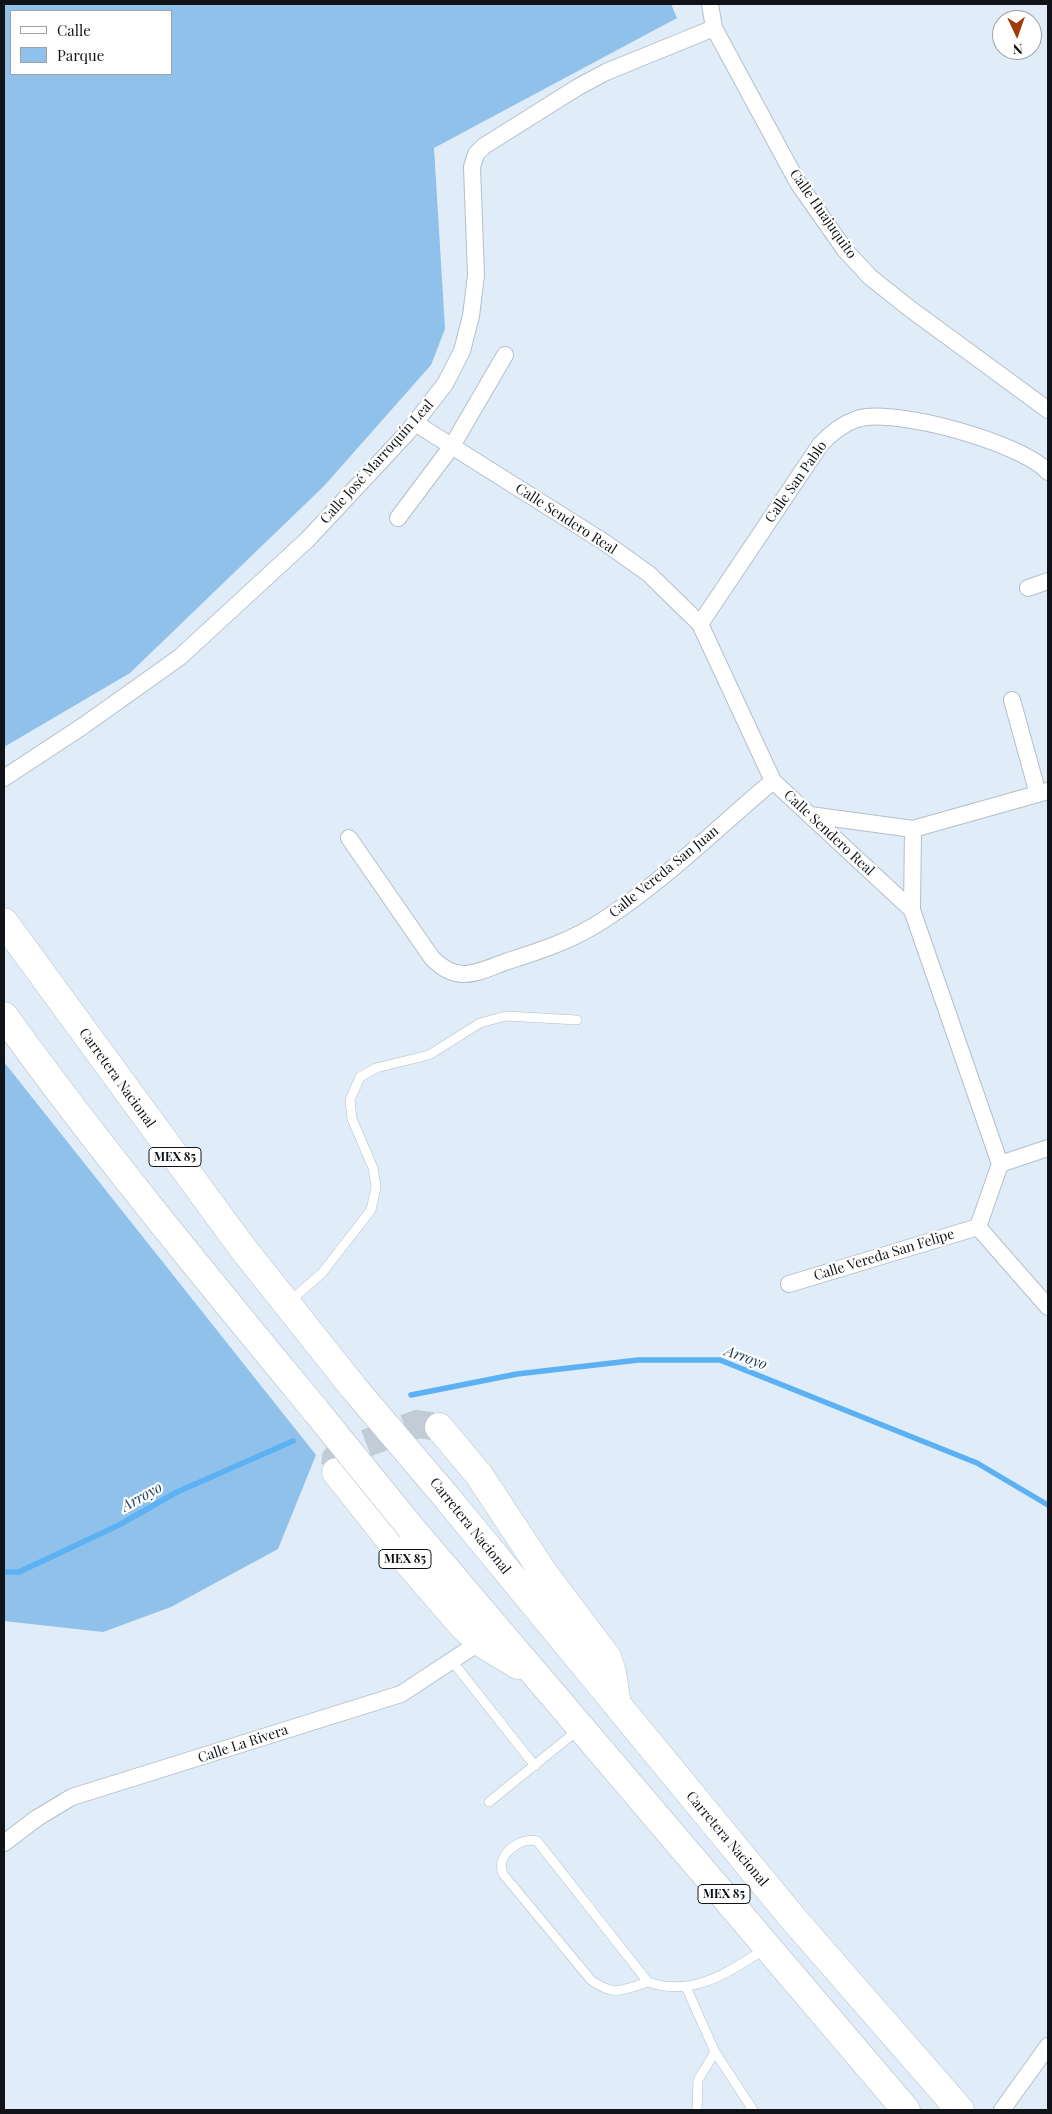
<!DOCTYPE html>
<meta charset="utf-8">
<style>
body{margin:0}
#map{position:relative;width:1052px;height:2114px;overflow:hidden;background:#e0edf8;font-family:"Playfair Display",serif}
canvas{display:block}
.frame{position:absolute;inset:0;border:5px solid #101418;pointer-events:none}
.legend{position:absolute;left:10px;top:10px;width:162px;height:65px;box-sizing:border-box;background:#fff;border:1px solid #9fa1a3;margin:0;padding:6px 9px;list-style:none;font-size:15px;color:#101418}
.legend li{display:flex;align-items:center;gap:10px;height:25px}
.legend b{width:25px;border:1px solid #9fa1a3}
.north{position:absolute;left:992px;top:10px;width:50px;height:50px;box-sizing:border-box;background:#fff;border:1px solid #9fa1a3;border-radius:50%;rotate:177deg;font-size:14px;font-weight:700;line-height:20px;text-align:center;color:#101418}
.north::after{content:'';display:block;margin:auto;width:18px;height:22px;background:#9f3b08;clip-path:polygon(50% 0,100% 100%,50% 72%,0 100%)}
</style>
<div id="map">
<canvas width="1052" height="2114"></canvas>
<div class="frame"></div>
<ul class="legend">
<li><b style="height:6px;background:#fff"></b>Calle</li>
<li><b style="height:14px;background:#8fc1ea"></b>Parque</li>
</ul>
<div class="north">N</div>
</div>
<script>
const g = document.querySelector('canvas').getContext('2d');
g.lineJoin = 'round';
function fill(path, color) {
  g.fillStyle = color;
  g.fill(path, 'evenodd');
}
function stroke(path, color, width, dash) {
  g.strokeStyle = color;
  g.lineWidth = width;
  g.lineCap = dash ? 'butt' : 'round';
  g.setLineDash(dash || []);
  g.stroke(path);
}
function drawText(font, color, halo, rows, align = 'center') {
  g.font = font + ' "Playfair Display",serif';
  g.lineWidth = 4.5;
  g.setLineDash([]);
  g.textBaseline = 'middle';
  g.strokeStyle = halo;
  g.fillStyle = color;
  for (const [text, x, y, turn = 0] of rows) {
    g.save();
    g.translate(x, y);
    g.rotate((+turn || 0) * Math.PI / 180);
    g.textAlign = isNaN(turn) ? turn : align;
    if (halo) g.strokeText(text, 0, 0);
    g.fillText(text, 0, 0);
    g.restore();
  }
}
const green = new Path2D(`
 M4 4H671L677 18 434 148 445 329 431 365 324 486 130 673 4 747ZM11 11H171V74H11Z
 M4 1062 316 1455 278 1549 171 1607 103 1632 4 1621Z`);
const stream = new Path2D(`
 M411 1395 517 1374 638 1360H720L977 1463 1048 1505
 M4 1572H19L119 1525 177 1492 293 1441`);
const trunkTunnel = new Path2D(`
 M335 1466 336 1458 343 1452 417 1424 439 1427`);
const service = new Path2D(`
 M289 1302 322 1273 371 1210 376 1187 373 1168 352 1119 350 1100 360 1077 376 1068 429 1055 480 1023 506 1016 577 1020
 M452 1661 535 1766
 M489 1802 578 1730
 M648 1982C622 1990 614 1997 591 1980L503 1874C495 1856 520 1836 537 1841L648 1982C693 1998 728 1972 765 1949
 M686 1987 715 2052 753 2110
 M697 2110 698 2080 715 2052`);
const minor = new Path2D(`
 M710 4 714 28 798 183 845 250 870 277 909 308 1048 410
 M415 423 604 542 649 574 700 624 773 781 912 910 1000 1164 978 1227 1048 1307
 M398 518 452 446 505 355
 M1028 588 1048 581
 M700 624 820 445C830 434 842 424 857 419 894 407 1022 443 1048 472
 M1012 700 1038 794
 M4 778 83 726 180 657 307 540 407 433 445 384 462 351 471 316 476 275 472 167 476 154 484 146 578 87 606 72 714 28
 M810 815 913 829 1048 791
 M349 838 432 958C458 985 477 972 508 961 540 951 573 940 602 921 663 882 718 827 773 781
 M912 910 913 829
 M1000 1164 1048 1148
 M789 1284 978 1227
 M4 1843 37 1818 72 1797 401 1694 480 1642
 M1002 2110 1048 2046`);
const trunk = new Path2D(`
 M4 922 241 1246 353 1387
 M4 1016C102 1152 209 1281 316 1411
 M439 1427 479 1475 545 1575 607 1657 612 1672 617 1705
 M336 1472 405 1559 462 1625 480 1642 518 1665
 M448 1499 791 1916 960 2110
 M411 1528 906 2110`);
const trunkBridge = new Path2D(`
 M353 1387 448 1499
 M316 1411 411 1528`);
const shields = [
 [175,1157,52],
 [405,1559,52],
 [724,1894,52]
];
const shieldNames = [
 ["MEX 85",175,1157],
 ["MEX 85",405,1559],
 ["MEX 85",724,1894]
];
const streetNames = [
 ["Calle Huajuquito",823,214,55],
 ["Calle José Marroquín Leal",377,462,-48],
 ["Calle San Pablo",796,482,-55],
 ["Calle Sendero Real",566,519,33],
 ["Calle Sendero Real",829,833,43],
 ["Calle Vereda San Juan",664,872,-39],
 ["Carretera Nacional",117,1078,54],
 ["Calle Vereda San Felipe",884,1255,-17],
 ["Carretera Nacional",470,1526,51],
 ["Calle La Rivera",243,1744,-18],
 ["Carretera Nacional",727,1839,50]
];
const waterNames = [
 ["Arroyo",746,1358,20],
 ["Arroyo",142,1497,-29]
];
fill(green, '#8fc1ea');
stroke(stream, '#5bb1f3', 5.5);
stroke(trunkTunnel, '#c1ccd6', 28, [28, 14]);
stroke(service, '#b3bfca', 10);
stroke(minor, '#b3bfca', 18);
stroke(trunk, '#b3bfca', 29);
stroke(service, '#fff', 9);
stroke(minor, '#fff', 16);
stroke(trunk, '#fff', 28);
stroke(trunkBridge, '#b3bfca', 29, []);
stroke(trunkBridge, '#fff', 28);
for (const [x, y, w] of shields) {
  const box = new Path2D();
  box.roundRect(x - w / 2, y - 9.5, w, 19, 4);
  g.fillStyle = '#fff';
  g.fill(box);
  stroke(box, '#101418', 1);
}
drawText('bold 12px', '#101418', null, shieldNames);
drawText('14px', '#101418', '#fff', streetNames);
drawText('italic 15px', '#1a3e59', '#fff', waterNames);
</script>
